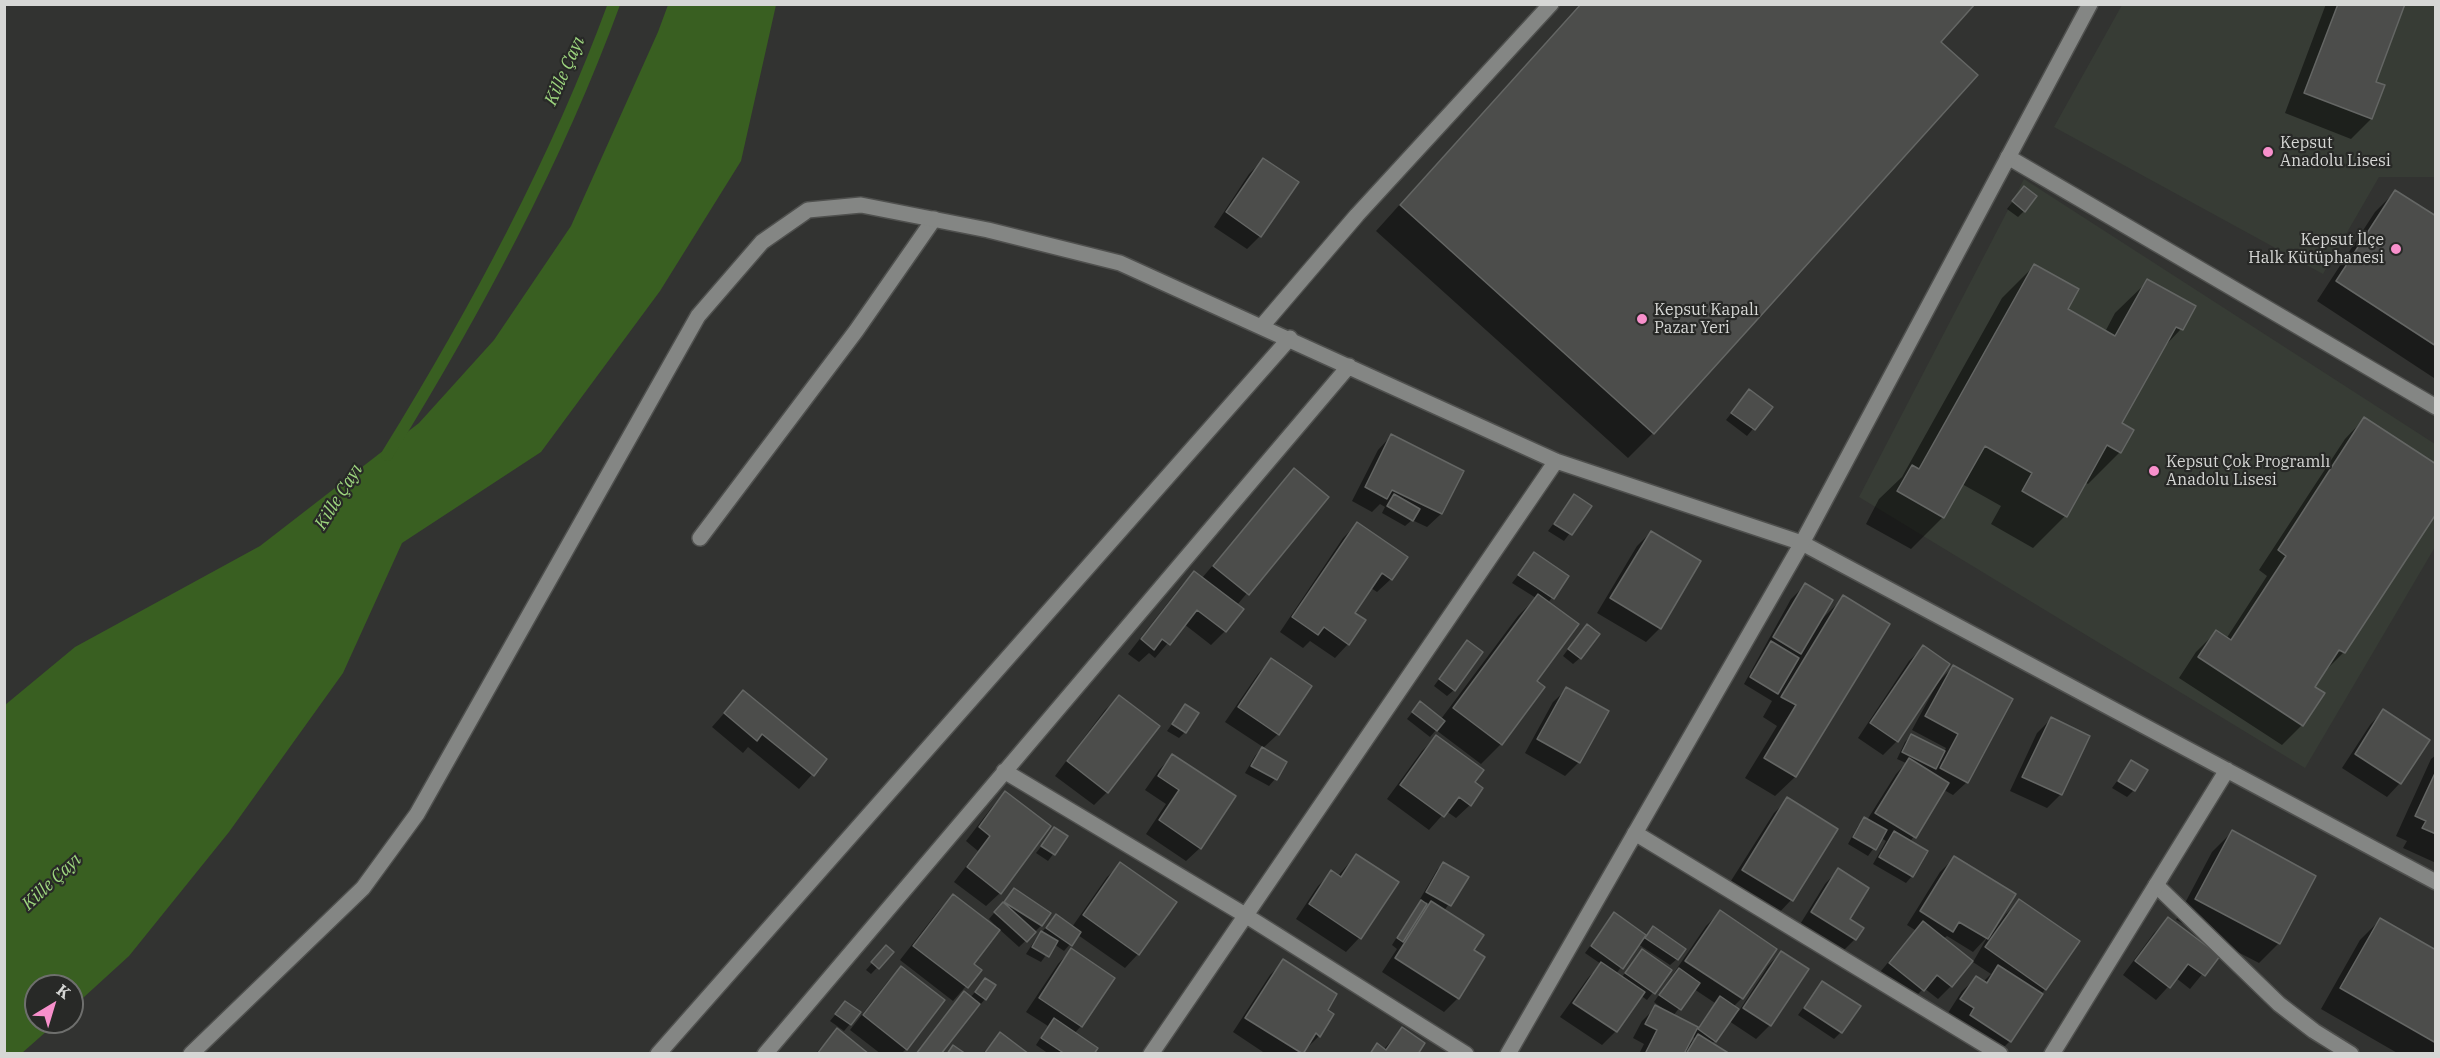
<!DOCTYPE html>
<meta charset="utf-8">
<style>
body{margin:0}
#map{position:relative;width:2440px;height:1058px;overflow:hidden;background:#323331;font-family:"IBM Plex Serif",serif}
canvas{display:block}
.frame{position:absolute;inset:0;border:6px solid #d6d7d5;pointer-events:none}
.north{position:absolute;left:24px;top:974px;width:60px;height:60px;box-sizing:border-box;background:#282927;border:2px solid #6e6f6d;border-radius:50%;rotate:38deg;font-size:16px;font-weight:700;line-height:24px;text-align:center;color:#d6d7d5}
.north::after{content:'';display:block;margin:auto;width:21px;height:27px;background:#f890cc;clip-path:polygon(50% 0,100% 100%,50% 72%,0 100%)}
</style>
<div id="map">
<canvas width="2440" height="1058"></canvas>
<div class="frame"></div>
<div class="north">K</div>
</div>
<script>
const g = document.querySelector('canvas').getContext('2d');
g.lineJoin = 'round';
function fill(path, color) {
  g.fillStyle = color;
  g.fill(path, 'evenodd');
}
function stroke(path, color, width, dash) {
  g.strokeStyle = color;
  g.lineWidth = width;
  g.lineCap = dash ? 'butt' : 'round';
  g.setLineDash(dash || []);
  g.stroke(path);
}
function drawText(font, color, halo, rows, align = 'center') {
  g.font = font + ' "IBM Plex Serif",serif';
  g.lineWidth = 4.5;
  g.setLineDash([]);
  g.textBaseline = 'middle';
  g.strokeStyle = halo;
  g.fillStyle = color;
  for (const [text, x, y, turn = 0] of rows) {
    g.save();
    g.translate(x, y);
    g.rotate((+turn || 0) * Math.PI / 180);
    g.textAlign = isNaN(turn) ? turn : align;
    if (halo) g.strokeText(text, 0, 0);
    g.fillText(text, 0, 0);
    g.restore();
  }
}
const built = new Path2D(`
 M2122 5H2435V177H2379L2323 274 2054 127Z
 M2024 179 2435 444V547L2305 768 1859 497Z`);
const water = new Path2D(`
 M668 5H776L741 161 660 291 541 452 402 543 343 673 229 832 129 956 72 1008V986H36V1022H57L22 1053H5V705L75 647 260 546 419 423 494 340 571 226 658 32Z`);
const shadow = new Path2D(`
 M1580 4H1973L1939 42 1653 433 1628 458 1376 231Z
 M2326 4H2403L2374 83 2371 119 2351 139 2285 113Z
 M1263 160 1260 236 1247 249 1214 227 1249 174Z
 M2395 192 2436 218V376L2434 378 2317 301 2375 212Z
 M2018 195 2024 211 2018 217 2007 209Z
 M2034 266 2066 310 2105 332 2115 313 2148 281 2194 306 2181 329 2161 350 2119 423 2120 452 2088 484 2084 482 2065 516 2033 548 1991 524 2001 506 1962 484 1943 517 1911 549 1866 524 1879 499 1902 477 2002 298Z
 M1749 391 1771 407 1747 436 1726 420Z
 M2364 419 2344 652 2324 672 2313 687 2323 693 2302 725 2282 745 2179 678 2196 652 2216 632 2226 639 2267 576 2259 570 2345 439Z
 M1391 436 1462 471 1441 514 1427 527 1412 520 1405 526 1382 513 1385 507 1380 504 1372 512 1352 501 1378 450Z
 M1294 470 1327 498 1237 605 1242 609 1225 631 1211 645 1184 624 1155 658 1149 653 1139 662 1128 654 1181 586 1194 572 1202 578Z
 M1574 496 1590 506 1564 541 1548 531Z
 M1357 524 1391 579 1377 592 1371 588 1353 613 1348 644 1335 658 1310 641 1303 648 1280 632 1343 538Z
 M1651 532 1660 628 1646 642 1597 613 1637 546Z
 M1534 554 1567 576 1548 603 1535 681 1543 688 1501 744 1481 764 1436 730 1430 737 1407 719 1414 710 1441 719 1518 616 1536 598 1512 583Z
 M1805 585 1821 620 1844 597 1888 624 1795 777 1775 796 1745 778 1777 726 1763 717 1772 701 1744 684 1791 599Z
 M1580 633V658L1573 664 1563 656Z
 M1923 647 1937 683 1953 667 1967 782 1953 795 1944 790 1910 842 1912 876 1906 883 1873 864 1886 841 1881 838 1868 856 1848 844 1858 826 1865 819 1867 820 1896 774 1906 763 1897 759 1905 742 1911 736 1944 752 1946 748 1912 730 1937 684 1935 683 1897 741 1883 755 1858 738 1909 661Z
 M1461 649 1454 690 1447 696 1434 686Z
 M1271 660 1278 734 1262 749 1285 763 1275 779 1269 786 1245 773 1255 756 1263 747 1225 722 1258 674Z
 M1567 689 1579 762 1565 776 1525 753 1553 702Z
 M743 692 825 760 799 789 748 747 743 753 712 727Z
 M1119 697 1107 792 1094 805 1055 776 1105 710Z
 M1185 706V732L1179 738 1167 731Z
 M2383 711 2400 783 2387 797 2342 768 2370 725Z
 M2051 719 2061 794 2047 808 2010 791 2037 733Z
 M1436 737 1473 783 1470 805 1456 818 1446 811 1429 830 1387 799 1422 751Z
 M2436 755V863L2403 848 2407 841 2396 836 2431 759Z
 M1172 756 1200 848 1186 861 1146 834 1166 804 1145 790 1159 770Z
 M2131 762 2134 790 2127 797 2112 788Z
 M1005 793 1000 893 986 906 954 882 978 851 966 841 992 807Z
 M1788 799 1835 829 1791 900 1778 914 1729 884 1774 813Z
 M1055 829 1066 837 1048 861 1036 853Z
 M2232 832 2279 943 2259 963 2176 920 2212 852Z
 M1356 855 1397 882 1359 938 1346 952 1296 919 1318 886 1332 872 1338 876Z
 M1954 858 1993 932 2006 914 2019 901 2045 989 2010 1041 1997 1054 1948 1013 1962 991 1976 978 1983 982 1991 974 1973 962 1988 936 1973 952 1947 936 1943 939 1951 986 1938 999 1924 988 1909 1003 1876 977 1915 930 1907 925 1940 872Z
 M1443 863 1467 877 1444 911 1472 951 1458 998 1444 1012 1382 972 1397 949 1392 945 1415 909 1423 900 1420 899 1437 870ZM1426 902 1430 904 1421 914 1420 913Z
 M1121 864 1138 954 1125 968 1078 935 1064 951 1054 944 1041 962 1026 954 1035 940 1056 916 1072 927 1107 877Z
 M1838 870 1848 919 1855 939 1841 953 1799 926 1825 884Z
 M1014 890 1049 913 1041 926 1019 947 999 929 972 964 980 970 953 1001 900 960 939 910 953 896 995 928 996 926 989 919Z
 M1720 912 1775 949 1742 998 1733 1007 1739 1011 1768 966 1781 952 1807 969 1770 1025 1756 1039 1729 1021 1712 1044 1727 1054H1639L1644 1044 1633 1038 1642 1021 1656 1007 1664 1011 1665 1010 1654 1002 1706 926ZM1694 989 1715 1003 1697 1029 1673 1016ZM1691 1036 1695 1038 1686 1048Z
 M1614 914 1646 936 1653 928 1677 959 1670 965 1638 944 1616 974 1621 978 1643 951 1670 971 1647 1000 1640 995 1616 1031 1602 1045 1560 1017 1588 978 1601 964 1585 953Z
 M2168 919 2217 956 2190 989 2176 978 2156 1000 2123 975 2154 933Z
 M2380 920 2436 952V1054H2399L2321 1009 2360 940Z
 M1071 950 1081 1026 1074 1034 1092 1054H1049L1036 1045 1048 1026 1026 1012 1058 964Z
 M892 952 871 974 866 970 880 954Z
 M1284 961 1326 1011 1319 1036 1301 1054H1266L1233 1032 1270 975Z
 M901 968 906 1049 901 1054H881L850 1030 888 981Z
 M985 980V999L939 1054H916L958 1000 970 998Z
 M1822 982 1841 1032 1834 1039 1798 1015Z
 M845 1003 850 1024 844 1031 830 1021Z
 M1402 1029 1416 1054H1369L1377 1045 1383 1050Z
 M837 1030 867 1054H815Z
 M1000 1034 1027 1054H982Z`);
const stream = new Path2D(`
 M387 455C475 312 556 162 614 4`);
const building = new Path2D(`
 M1581 4H1975L1941 42 1978 75 1654 434 1400 205Z
 M2338 4H2405L2376 82 2385 85 2372 119 2304 93Z
 M1263 158 1299 182 1261 237 1226 212Z
 M2024 186 2037 196 2025 212 2012 201Z
 M2395 190 2436 216V346L2336 281Z
 M2034 264 2079 289 2068 309 2115 336 2147 279 2196 306 2183 330 2176 327 2122 423 2134 430 2121 453 2107 445 2067 517 2022 491 2032 473 1985 446 1944 518 1897 491 1912 465 1919 469Z
 M1749 389 1773 407 1755 430 1731 413Z
 M2364 417 2436 464V514L2345 653 2339 650 2315 687 2325 693 2303 726 2198 657 2216 630 2231 640 2286 556 2278 550Z
 M1391 434 1464 471 1442 514 1392 490 1387 499 1365 487Z
 M1294 468 1329 497 1249 595 1213 566Z
 M1394 494 1420 509 1413 521 1387 506Z
 M1574 494 1592 506 1572 535 1554 524Z
 M1357 522 1408 557 1392 580 1382 573 1355 613 1366 620 1349 645 1324 627 1318 635 1292 617Z
 M1651 531 1701 561 1661 629 1610 598Z
 M1534 552 1569 576 1554 599 1518 575Z
 M1194 571 1244 609 1226 632 1197 610 1170 645 1162 639 1154 650 1141 639Z
 M1805 583 1833 600 1801 654 1773 637Z
 M1538 594 1579 624 1537 681 1545 687 1502 745 1453 708Z
 M1843 595 1890 624 1796 777 1764 758 1796 705 1781 697Z
 M1587 624 1600 634 1581 659 1568 649Z
 M1467 640 1483 652 1455 691 1439 679Z
 M1771 641 1799 658 1778 694 1750 677Z
 M1923 645 1950 664 1898 742 1870 723Z
 M1271 658 1312 686 1279 735 1238 707Z
 M1953 665 2013 699 1968 783 1940 768 1958 734 1925 716Z
 M1566 687 1609 711 1580 763 1537 739Z
 M743 690 827 759 814 776 762 734 757 741 724 713Z
 M1119 695 1160 726 1108 793 1067 761Z
 M1420 701 1445 721 1437 731 1412 712Z
 M1185 704 1199 713 1186 733 1172 724Z
 M2383 709 2430 740 2401 784 2355 754Z
 M2051 717 2090 736 2062 795 2022 777Z
 M1911 734 1945 751 1936 769 1902 752Z
 M1436 735 1484 770 1475 782 1483 788 1471 806 1459 797 1444 817 1400 785Z
 M1262 747 1287 762 1277 780 1251 766Z
 M1172 754 1236 796 1201 849 1159 820 1179 790 1158 776Z
 M1909 758 1949 783 1916 838 1875 813Z
 M2131 760 2148 770 2135 791 2118 781Z
 M2436 771V834L2422 828 2426 821 2415 816Z
 M1005 791 1051 826 1001 894 967 867 990 836 979 827Z
 M1787 797 1838 829 1793 901 1742 870Z
 M1864 817 1887 830 1876 850 1853 837Z
 M1054 827 1068 836 1055 855 1041 846Z
 M2232 830 2316 876 2280 944 2195 899Z
 M1894 831 1928 851 1913 877 1879 857Z
 M1356 854 1399 882 1361 939 1309 904 1331 870 1341 877Z
 M1954 856 2016 894 1988 939 1959 922 1953 932 1920 911Z
 M1120 862 1177 902 1139 955 1083 915Z
 M1443 862 1469 877 1451 906 1426 892Z
 M1838 868 1869 888 1850 919 1864 928 1856 940 1811 912Z
 M1014 888 1051 913 1042 926 1004 902Z
 M953 894 1000 930 974 964 982 970 968 988 913 946Z
 M2019 899 2080 941 2046 990 1985 947Z
 M1421 900 1427 904 1403 942 1397 938Z
 M1431 901 1484 935 1474 950 1485 957 1459 999 1395 958Z
 M1003 902 1036 932 1027 942 994 912Z
 M1720 910 1777 949 1743 999 1685 961Z
 M1614 912 1646 935 1623 969 1591 946Z
 M1056 914 1081 932 1072 946 1046 928Z
 M2168 917 2220 956 2205 976 2188 964 2170 988 2135 961Z
 M2380 918 2436 950V1043L2340 988Z
 M1923 921 1973 961 1952 987 1937 975 1924 991 1889 963Z
 M1653 926 1686 949 1678 960 1645 938Z
 M1041 931 1058 941 1049 957 1032 947Z
 M886 945 894 952 879 969 871 962Z
 M1071 948 1115 978 1082 1027 1039 998Z
 M1642 949 1672 970 1655 994 1625 973Z
 M1781 951 1809 969 1771 1026 1743 1008Z
 M1283 959 1337 994 1328 1010 1334 1014 1320 1037 1316 1033 1303 1054 1245 1018Z
 M1601 962 1645 992 1617 1032 1573 1003Z
 M1998 965 2043 994 2011 1042 1970 1015 1974 1008 1960 999 1976 976 1987 983Z
 M901 966 945 1000 907 1050 863 1015Z
 M1679 968 1700 983 1681 1010 1659 995Z
 M985 978 996 985 986 1000 975 992Z
 M1822 981 1861 1006 1842 1033 1804 1008Z
 M964 991 980 1004 941 1054H916Z
 M1720 996 1739 1009 1716 1042 1698 1029Z
 M845 1001 861 1012 851 1025 835 1014Z
 M1655 1005 1698 1027 1684 1054H1645L1657 1030 1645 1024Z
 M1054 1018 1098 1048 1094 1054H1065L1041 1038Z
 M1402 1027 1425 1043 1418 1054H1370L1377 1043 1386 1050Z
 M837 1028 869 1054H817Z
 M1000 1032 1029 1054H984Z
 M1698 1034 1730 1054H1686Z
 M953 1045 966 1054H947Z`);
const lane = new Path2D(`
 M700 538 856 331 934 219
 M2156 885 2279 1004 2314 1031 2351 1054`);
const street = new Path2D(`
 M2008 157 2436 407
 M1262 326 1357 215 1551 4
 M1004 771 1245 915 1466 1054
 M1635 833 2000 1054
 M191 1054 363 888 417 814 698 316 762 242 808 210 861 205 988 230 1120 263 1556 461 1802 543 2436 882
 M658 1054 1290 338
 M765 1054 1349 366
 M1151 1054 1556 461
 M2052 1054 2227 770`);
const secondary = new Path2D(`
 M1508 1054 1802 543 2090 4`);
const markers = [
 [2268,152,6,"#f890cc"],
 [2396,249,6,"#f890cc"],
 [1642,319,6,"#f890cc"],
 [2154,471,6,"#f890cc"]
];
const poiNames = [
 ["Kepsut",2280,143],
 ["Anadolu Lisesi",2280,161],
 ["Kepsut İlçe",2384,240,"right"],
 ["Halk Kütüphanesi",2384,258,"right"],
 ["Kepsut Kapalı",1654,310],
 ["Pazar Yeri",1654,328],
 ["Kepsut Çok Programlı",2166,462],
 ["Anadolu Lisesi",2166,480]
];
const waterNames = [
 ["Kille Çayı",565,71,-66],
 ["Kille Çayı",339,497,-58],
 ["Kille Çayı",52,882,-43]
];
fill(built, '#373c35');
fill(water, '#395f21');
fill(shadow, '#0007');
stroke(stream, '#395f21', 12);
fill(building, '#4c4d4b');
stroke(building, '#646664', 1.5);
stroke(lane, '#4f504e', 18);
stroke(street, '#4f504e', 18);
stroke(secondary, '#4f504e', 18);
stroke(lane, '#848684', 15);
stroke(street, '#848684', 15);
stroke(secondary, '#848684', 15);
for (const [x, y, r, color] of markers) {
  const dot = new Path2D();
  dot.arc(x, y, r, 0, 2 * Math.PI);
  g.fillStyle = color;
  g.fill(dot);
  stroke(dot, '#282927', 2);
}
drawText('16px', '#d6d7d5', '#282927', poiNames, 'left');
drawText('italic 18px', '#9ed77f', '#282927', waterNames);
</script>
